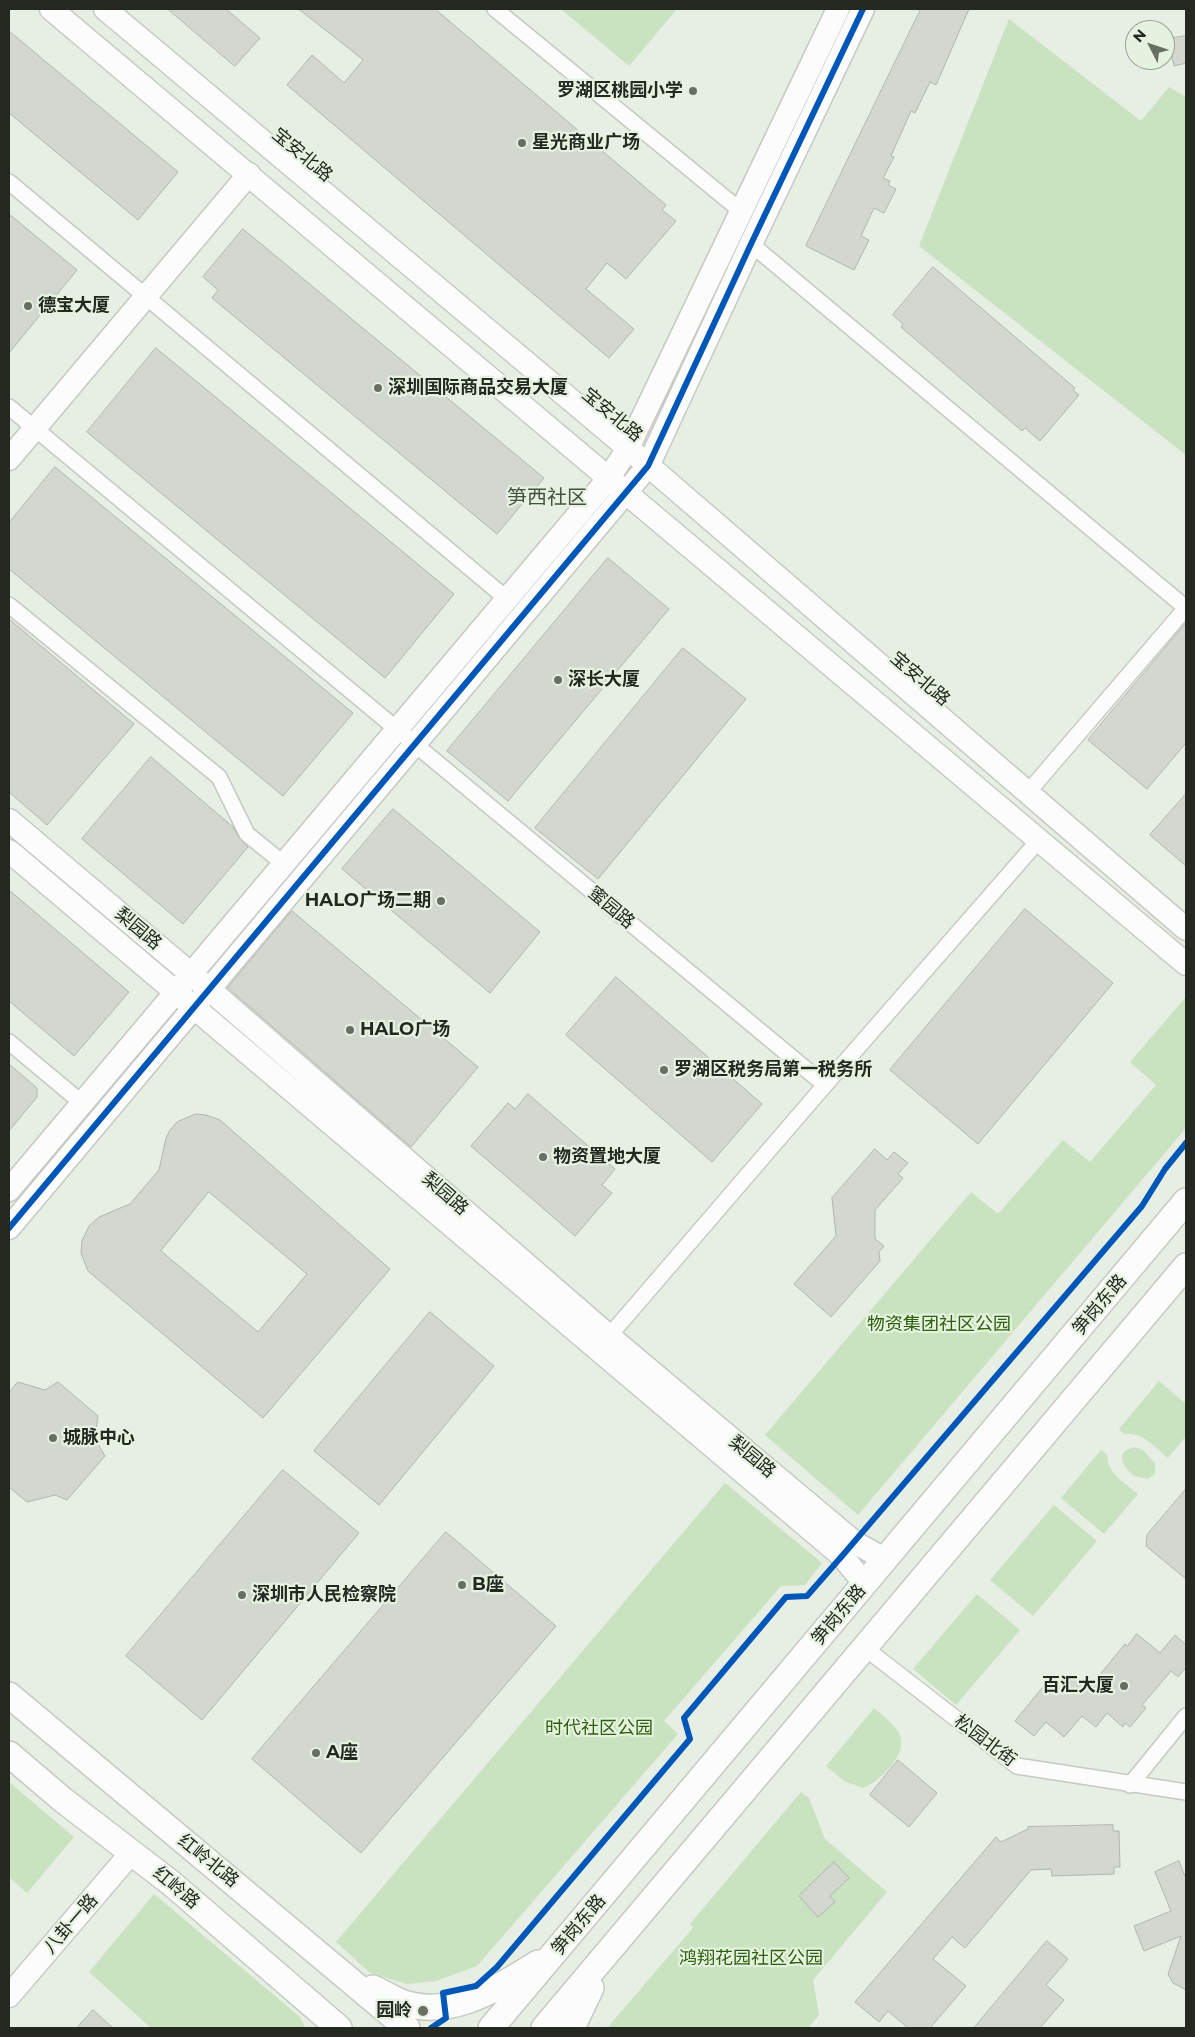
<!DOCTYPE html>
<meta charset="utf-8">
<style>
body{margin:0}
#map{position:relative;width:1195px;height:2037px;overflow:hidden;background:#e7eee4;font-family:Montserrat,sans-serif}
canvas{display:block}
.frame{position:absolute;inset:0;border:10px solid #232821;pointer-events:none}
.north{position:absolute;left:1125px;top:20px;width:50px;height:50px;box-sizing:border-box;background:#e6f2e0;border:1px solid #98a194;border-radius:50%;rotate:311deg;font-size:14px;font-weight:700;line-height:20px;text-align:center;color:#232821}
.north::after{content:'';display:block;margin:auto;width:18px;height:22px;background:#686d65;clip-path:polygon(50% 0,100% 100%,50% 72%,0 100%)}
</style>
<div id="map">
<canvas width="1195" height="2037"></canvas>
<div class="frame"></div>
<div class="north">N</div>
</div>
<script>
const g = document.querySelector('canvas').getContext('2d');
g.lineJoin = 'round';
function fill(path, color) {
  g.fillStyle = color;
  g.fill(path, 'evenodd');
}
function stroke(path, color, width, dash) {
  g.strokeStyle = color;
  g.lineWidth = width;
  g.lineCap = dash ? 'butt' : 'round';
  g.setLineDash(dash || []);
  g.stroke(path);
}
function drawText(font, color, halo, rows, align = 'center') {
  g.font = font + ' Montserrat,"Noto Sans SC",sans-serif';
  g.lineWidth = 4.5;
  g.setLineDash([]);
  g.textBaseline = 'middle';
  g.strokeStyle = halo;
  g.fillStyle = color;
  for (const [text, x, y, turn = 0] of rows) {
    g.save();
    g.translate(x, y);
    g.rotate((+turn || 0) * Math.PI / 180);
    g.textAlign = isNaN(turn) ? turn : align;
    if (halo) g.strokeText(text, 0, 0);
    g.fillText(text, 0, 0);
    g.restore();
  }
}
const green = new Path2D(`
 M561 9H677L629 66Z
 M1009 19 1141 121 1169 87 1186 97V455L919 246Z
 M1186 997V1128L858 1515 765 1435 971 1192 998 1214 1063 1140 1090 1162 1156 1085 1130 1062Z
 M1159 1381 1186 1404V1436L1168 1458C1155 1447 1142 1431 1124 1434L1119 1429Z
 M1135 1447 1143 1450 1155 1463V1474L1148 1479 1134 1476C1122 1466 1114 1451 1135 1447Z
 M1101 1450 1107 1455C1107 1473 1125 1483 1138 1494L1104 1534 1061 1498Z
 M725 1483 822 1563 805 1585 781 1586 664 1721 678 1734 477 1966 436 1981 407 1984 370 1973 336 1942Z
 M1054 1505 1097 1541 1033 1616 990 1580Z
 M977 1594 1020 1630 956 1705 913 1669Z
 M874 1708C883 1716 893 1723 899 1733 910 1753 879 1782 863 1788L844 1781 826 1766Z
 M9 1782 74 1837 27 1893 9 1877Z
 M801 1792 809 1798 825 1839 887 1892 813 1980 819 2015 808 2028H607L693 1928 690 1924Z
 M154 1894 300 2017 305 2028H151L89 1972Z`);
const building = new Path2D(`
 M168 9H226L260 38 235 66Z
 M299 9H435L666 205 662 210 676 221 626 279 607 263 586 289 634 329 609 358 287 85 312 55 344 83 363 60Z
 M921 9H969L936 85 930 82 915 113 911 111 891 156 894 157 883 178 890 181 888 185 896 189 884 213 874 208 861 236 869 240 854 270 806 246Z
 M9 31 178 172 138 220 9 113Z
 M1186 36V63L1174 66 1168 39Z
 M9 214 77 270 9 353Z
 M243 229 544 478 497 534 212 298 218 290 203 277Z
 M933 267 1075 388 1073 390 1079 395 1040 441 1025 428 1022 431 901 327 903 324 893 315Z
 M156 348 454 594 385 678 87 432Z
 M55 467 353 713 283 796 9 569V523Z
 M608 558 669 609 508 801 447 751Z
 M9 619 134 724 47 825 9 792Z
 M1186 623V743L1147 789 1088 740Z
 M683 648 746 699 598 879 535 828Z
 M151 757 233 827 239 838 248 847 183 924 82 839Z
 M1186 794V866L1150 835Z
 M393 809 540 932 490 993 342 869Z
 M9 890 129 992 74 1056 9 1001Z
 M1025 909 1113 983 978 1144 890 1070Z
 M292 911 478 1067 411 1147 228 988Z
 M616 977 762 1104 712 1162 566 1035Z
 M9 1064 37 1088V1097L9 1131Z
 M528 1094 615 1169 602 1185 612 1193 575 1236 471 1146 508 1103 515 1109Z
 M196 1114 206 1115 220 1120 390 1269 263 1418 88 1271 81 1253 82 1241 89 1226 99 1217 130 1204 159 1170 166 1138 170 1130 177 1122ZM209 1192 307 1274 258 1332 161 1251Z
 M875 1149 887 1160 894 1152 908 1163 898 1174 903 1178 875 1210V1239L884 1246 879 1252 880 1261 831 1317 794 1284 836 1236 832 1198Z
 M430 1312 494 1366 379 1505 314 1451Z
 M18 1382 45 1390 58 1382 98 1416 96 1431 98 1444 105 1456 67 1500 55 1495 27 1502 9 1487V1393Z
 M283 1470 359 1533 202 1720 126 1656Z
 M1186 1489V1579L1146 1546 1147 1535Z
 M446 1532 556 1626 361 1853 252 1759Z
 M1137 1634 1160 1653 1175 1635 1186 1645V1667L1178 1677 1171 1671 1142 1705 1146 1708 1130 1727 1125 1723 1123 1727 1107 1713 1096 1727 1082 1716 1064 1737 1046 1722 1034 1736 1015 1721 1047 1682 1059 1691 1076 1677 1089 1688 1125 1644 1127 1646Z
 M898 1760 937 1793 909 1827 870 1795Z
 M1113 1825V1831H1119L1120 1867H1114V1874L1052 1876 1051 1869 1031 1870 965 1948 952 1937 933 1959 966 1986 930 2028H908L888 2011 879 2022 855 2002 996 1837 1001 1842 1028 1829V1827Z
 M1179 1861 1186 1879V1990L1173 1983 1168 1974 1181 1936 1144 1951 1134 1926 1171 1911 1155 1872Z
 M834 1862 849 1878 830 1896 835 1902 818 1917 799 1896Z
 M1047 1941 1068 1959 1046 1985 1064 2000 1040 2028H974Z
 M93 2010 113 2028H77Z`);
const street = new Path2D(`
 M495 9 741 211
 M9 182 507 599
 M751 244 1186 608
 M9 407 825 1085
 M9 605 219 777 247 834 284 864
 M1029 791 1186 608
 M9 1042 82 1103
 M604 1342 825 1085 1039 840
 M865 1648 1017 1766 1186 1792
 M1130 1785 1186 1716`);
const secondary = new Path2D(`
 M51 9 1186 964
 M105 9 628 448 1186 929
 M9 459 249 174
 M9 820 210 990 609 1336 854 1542 886 1560
 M9 851 842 1556 865 1584
 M9 1190 609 478 628 448 838 9
 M9 1228 648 466 751 244 863 9
 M9 1996 132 1852`);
const primary = new Path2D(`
 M9 1695 407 2028
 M9 1754 63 1800 171 1883 339 2028
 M373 1988C382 1992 391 1998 401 2002 451 2020 497 1988 538 1963
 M491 2028 1186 1201
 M544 2028 1186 1266
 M572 2028 591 1988`);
const cycleway = new Path2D(`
 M9 1228 648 466 751 244 863 9
 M431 2028 446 2018 443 1993 476 1986 497 1967 690 1739 684 1718 786 1597 807 1596 842 1556 1142 1206 1165 1169 1186 1143`);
const markers = [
 [693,91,5,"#686d65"],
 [522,143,5,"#686d65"],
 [28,306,5,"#686d65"],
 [378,388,5,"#686d65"],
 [558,680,5,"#686d65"],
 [441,901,5,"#686d65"],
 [350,1030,5,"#686d65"],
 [664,1070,5,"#686d65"],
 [543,1157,5,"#686d65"],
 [53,1438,5,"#686d65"],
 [462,1585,5,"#686d65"],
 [242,1595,5,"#686d65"],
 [1124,1686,5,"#686d65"],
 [316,1753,5,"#686d65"],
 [423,2011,6,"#686d65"]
];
const poiNames = [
 ["罗湖区桃园小学",683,91,"right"],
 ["星光商业广场",532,143],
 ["德宝大厦",38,306],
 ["深圳国际商品交易大厦",388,388],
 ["深长大厦",568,680],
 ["HALO广场二期",431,901,"right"],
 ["HALO广场",360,1030],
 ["罗湖区税务局第一税务所",674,1070],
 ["物资置地大厦",553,1157],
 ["城脉中心",63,1438],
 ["B座",472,1585],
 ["深圳市人民检察院",252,1595],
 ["百汇大厦",1114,1686,"right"],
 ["A座",326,1753],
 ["园岭",412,2011,"right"]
];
const streetNames = [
 ["宝安北路",302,155,40],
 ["宝安北路",612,415,40],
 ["宝安北路",920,679,41],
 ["蜜园路",611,908,40],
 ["梨园路",138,929,40],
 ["梨园路",445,1194,41],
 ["笋岗东路",1100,1305,-50],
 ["梨园路",752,1457,40],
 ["笋岗东路",839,1615,-50],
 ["松园北街",985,1741,37],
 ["红岭北路",208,1861,39],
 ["红岭路",176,1888,40],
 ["八卦一路",71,1924,-49],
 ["笋岗东路",579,1925,-50]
];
const parkNames = [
 ["物资集团社区公园",939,1325],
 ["时代社区公园",599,1729],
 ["鸿翔花园社区公园",751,1959]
];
const quarterNames = [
 ["笋西社区",547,498]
];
fill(green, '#c9e2bf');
fill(building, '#d2d7d0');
stroke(building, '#b0b5ae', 1);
stroke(street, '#c5cac3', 18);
stroke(secondary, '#c5cac3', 25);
stroke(primary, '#c5cac3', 28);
stroke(street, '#fbfcfb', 15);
stroke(secondary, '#fbfcfb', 22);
stroke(primary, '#fbfcfb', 25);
stroke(cycleway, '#0057b8', 6);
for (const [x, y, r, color] of markers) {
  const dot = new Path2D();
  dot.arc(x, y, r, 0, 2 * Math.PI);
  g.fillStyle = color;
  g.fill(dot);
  stroke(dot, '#e6f2e0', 2);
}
drawText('bold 18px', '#232821', '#e6f2e0', poiNames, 'left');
drawText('18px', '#232821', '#e6f2e0', streetNames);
drawText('18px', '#2e610b', '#e6f2e0', parkNames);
drawText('20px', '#465142', '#e6f2e0', quarterNames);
</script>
